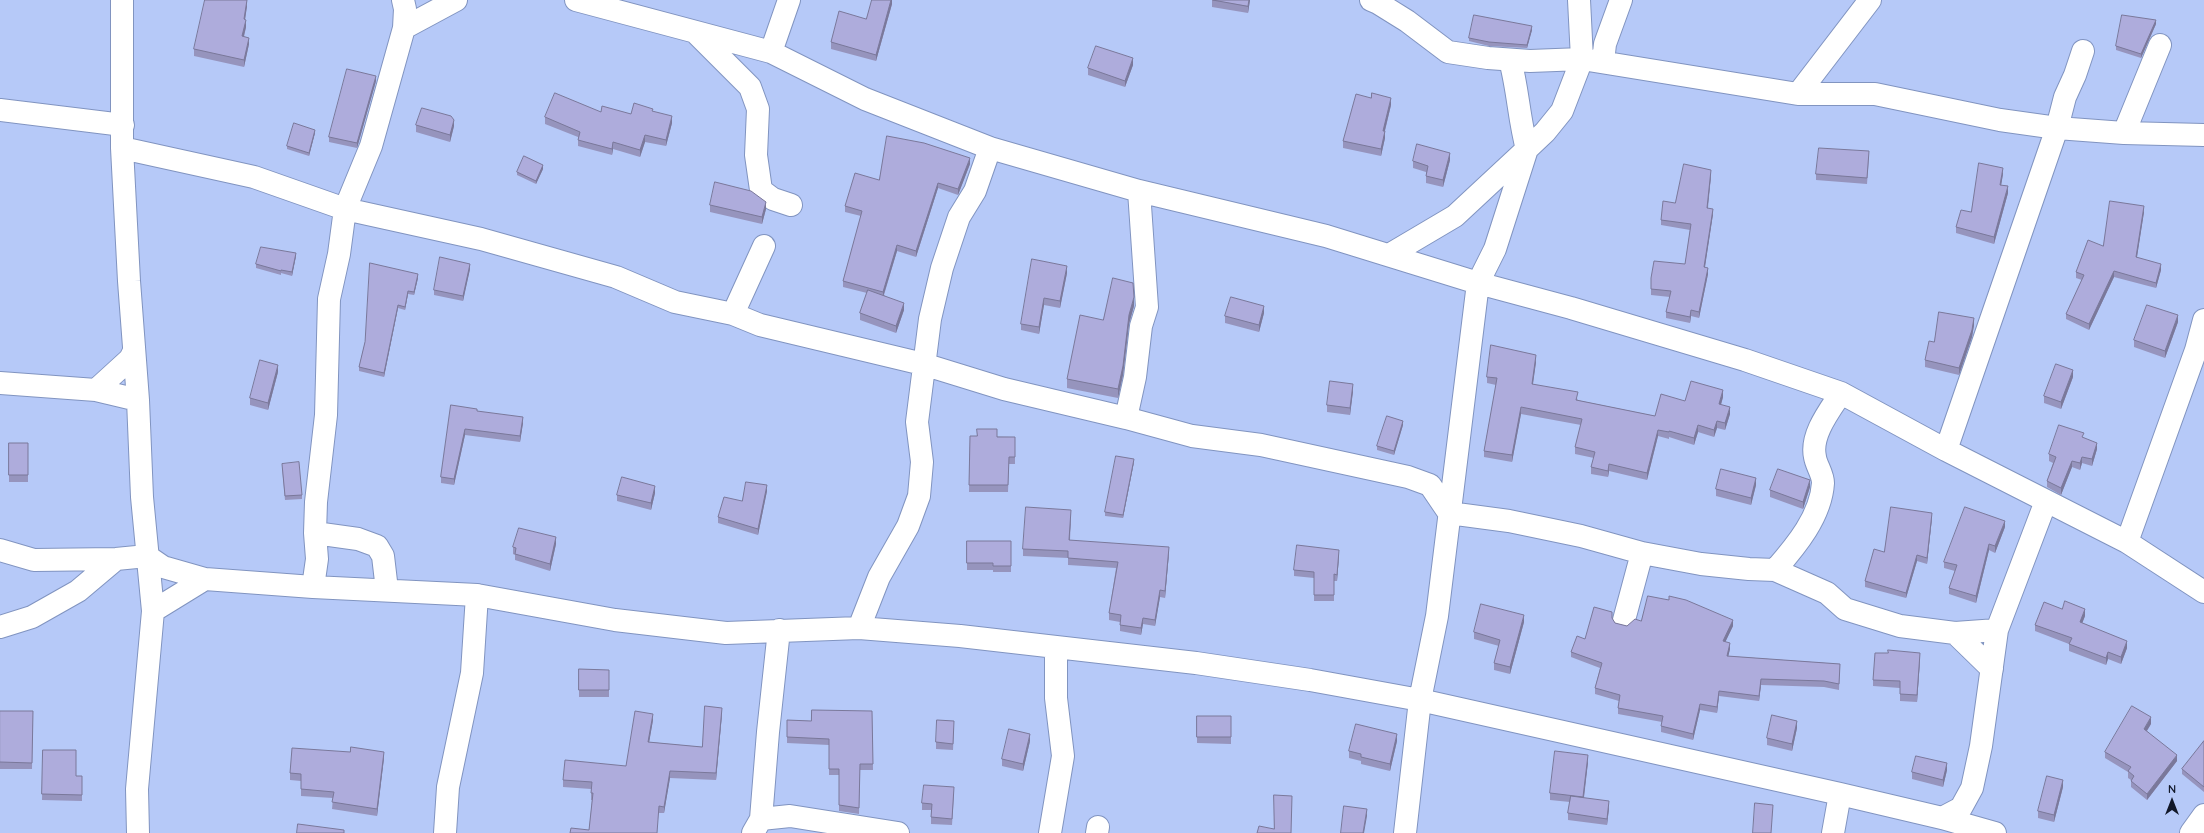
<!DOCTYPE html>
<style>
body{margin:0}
#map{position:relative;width:2204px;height:833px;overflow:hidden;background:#b6c9f8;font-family:Quicksand,sans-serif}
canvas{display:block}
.north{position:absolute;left:2152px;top:781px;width:40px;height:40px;-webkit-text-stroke:3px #b6c9f8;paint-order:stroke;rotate:0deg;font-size:11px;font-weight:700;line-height:16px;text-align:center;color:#121829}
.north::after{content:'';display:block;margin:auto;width:14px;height:18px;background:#121829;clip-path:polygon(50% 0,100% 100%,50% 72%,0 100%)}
</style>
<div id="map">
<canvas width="2204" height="833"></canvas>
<div class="north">N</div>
</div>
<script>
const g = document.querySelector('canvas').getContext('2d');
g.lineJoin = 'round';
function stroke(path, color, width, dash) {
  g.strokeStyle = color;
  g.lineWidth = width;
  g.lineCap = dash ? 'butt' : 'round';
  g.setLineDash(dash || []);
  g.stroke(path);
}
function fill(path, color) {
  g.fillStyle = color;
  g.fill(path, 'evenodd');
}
const minor = new Path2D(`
 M122 0V148L129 281 138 400 142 497 153 611 137 789 138 833
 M403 0 405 9 404 28
 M576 0 771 52 865 99 990 148 1139 191 1326 236 1478 283 1571 308 1745 360 1841 393 1946 450 2127 542 2204 592
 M1371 0 1378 3 1407 21 1448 52 1488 58 1530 61 1582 59 1798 94H1875L2000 120 2057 128 2124 133 2204 135
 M697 34 750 87 758 109 756 155 761 190 773 199 791 205
 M771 52 789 0
 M1603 62 1605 44 1621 0
 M1798 94 1870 0
 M0 110 123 125
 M2124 133 2160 45
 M122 148 254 177 345 209 481 239 616 277 675 302 733 314 760 325 923 364 1004 389 1126 418 1192 436 1261 445 1408 477 1430 485 1449 513 1509 521 1581 536 1642 553 1701 564 1749 569 1775 570 1827 593 1845 609 1900 626 1955 633 1997 630
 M1389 255 1455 216 1527 149C1519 120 1518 89 1510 60
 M733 314 764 246
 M0 383 96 390 138 400
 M96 390 130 359 134 351
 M1126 418 1135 377 1141 326 1147 307 1139 191
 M1946 450 2057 128 2065 97 2075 75 2083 51
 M315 533 358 539 377 546 383 556 387 590
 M2127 542 2196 350 2204 320
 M0 550 34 560 116 559 147 556 163 567 205 579
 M1775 570C1796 546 1821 516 1823 483 1823 474 1816 465 1815 457 1810 435 1830 410 1841 393
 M313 587 317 559 315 533 316 502 326 415 329 299 339 254 345 209 371 146 404 28 456 0
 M153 611 205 579 313 587 477 595 615 620 726 633 859 628 960 636 1196 663 1310 680 1420 700 1840 794 1942 818 1995 833
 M1624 620 1642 553
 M0 627 32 617 78 591 116 559
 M859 628 879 577 908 526 919 496 922 462 917 422 930 319 942 268 959 217 975 191 990 148
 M1955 633 1992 669
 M1942 818 1961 808 1972 788 1981 746 1997 630 2046 501
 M761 819 790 816 898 833
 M445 833 448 787 472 673 477 595
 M753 833 761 819 768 732 779 630
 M1050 833 1063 756 1056 698V647
 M1097 833 1098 827
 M1405 833 1420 700 1437 616 1478 283 1495 249 1527 149 1545 132 1562 111 1582 59 1579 0
 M1833 833 1840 794
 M2191 833 2204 815`);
const wall = new Path2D(`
 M892 0V4L876 61 831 49V42L866 19Z
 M1212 0H1250L1248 13 1212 7Z
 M247 6 245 20 246 27 244 37 249 44 244 67 194 56V49Z
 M2156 24 2141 58 2116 50V46Z
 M1532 30 1527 48 1489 46 1469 41V38Z
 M1133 65 1125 87 1088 75V68Z
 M376 81 357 148 329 142V137Z
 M1391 105 1385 131V138L1381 156 1343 148V141Z
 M601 112 631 114 653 112 672 123 666 146 645 142 640 157 613 149 612 155 578 146V137L545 124V117Z
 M416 125 454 126 450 142 416 132Z
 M315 133 309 156 287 149V146Z
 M1869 157 1867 184 1816 180V174Z
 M1450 160 1443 187 1426 183V172L1413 168V161Z
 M970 164 958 195 938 188 916 257 897 251 884 295 904 310 896 333 860 320V313L867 293 843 287V281L861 216 845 212V206Z
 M543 169 536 184 517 175V172Z
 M2003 174 2001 185 2008 193 1994 244 1956 233V227L1971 212Z
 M1711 176 1708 208 1713 214 1705 267 1708 274 1699 318 1691 316 1690 323 1666 318V312L1670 297 1651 295V289L1685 264 1690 230 1661 225V220L1675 203Z
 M710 205 766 209 762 224 710 212Z
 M2144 212 2137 257 2161 270 2156 288 2114 277 2089 330 2066 319V314L2082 280 2076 278V272L2103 246Z
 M296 256 292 276 281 273V275L256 268V264Z
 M470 269 463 301 434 295V290Z
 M1067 273 1060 308 1044 305 1039 334 1021 330V324Z
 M418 278 414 295 408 294 405 310 398 308 384 377 359 371V367L365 342Z
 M1134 306 1129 324 1123 375 1118 398 1067 388V379L1103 320Z
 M1264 313 1259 332 1225 323V316Z
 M2178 322 2165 358 2134 347V340Z
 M1974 325 1972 337 1959 375 1925 367V360L1934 342Z
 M1536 362 1533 384 1578 399 1577 400 1655 416 1685 401 1723 397 1721 405 1730 414 1725 430 1717 428 1714 437 1698 432 1694 445 1669 437V439L1658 436 1647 480 1609 471 1608 477 1591 474V467L1594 458 1575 454V447L1581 425 1521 414 1512 462 1484 457V451L1496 385 1487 383V377Z
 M278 372 268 410 250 405V398Z
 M2073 377 2061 409 2044 403V396Z
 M1353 391 1350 415 1327 412V405Z
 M451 405 523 423 520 442 465 435 454 485 441 483V477Z
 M1403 425 1394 455 1377 450V446Z
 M970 436 1015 437V464H1009L1008 492H969Z
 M2084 438 2097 449 2092 466 2082 463 2080 470 2072 467 2061 495 2047 487V481L2053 463 2049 461V454Z
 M9 443H28V482H9Z
 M1134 462 1123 518 1105 516V512Z
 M282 467 302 495V499L285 500Z
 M1756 485 1751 505 1716 496V489Z
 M1810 487 1803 509 1770 497V490Z
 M767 491 758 535 718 523V517L742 501Z
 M655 493 651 510 617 501V495Z
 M1071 517 1070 540 1169 553 1165 598 1160 597 1155 626 1143 624 1141 635 1120 631V622L1109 620V613L1116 568 1068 565V558L1023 556V549Z
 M1932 518 1927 564 1917 561 1906 598 1865 587V581Z
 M2005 527 1995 553 1989 550 1976 603 1949 594V588L1955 571 1944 568V562Z
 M967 541H1011V572H993V570H967Z
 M556 544 550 571 515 560V555L513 554V547Z
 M1339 556 1337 581H1334V601H1314V578L1294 576V570Z
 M2062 609 2085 616 2082 623 2127 648 2121 664 2108 659 2106 665 2069 651V644L2035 631V625Z
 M1612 618 1615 623 1627 626 1641 621 1733 626 1725 642 1730 649 1728 656 1840 664 1839 690 1824 687 1761 685 1759 701 1719 696 1717 713 1700 710 1693 740 1661 732V726L1662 722 1618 714V708L1619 701 1595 694V688L1600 668 1571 657V652L1585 639Z
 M1524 622 1510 674 1494 670V663L1499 646 1474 639V632Z
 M1920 660 1917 702 1900 701V688L1873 686V680Z
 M579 669 609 670V697H579Z
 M0 711H33L32 769H0Z
 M872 711 873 770H860L859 814 839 811V775H829V745L787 743V720L811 721Z
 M722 714 716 780 670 778 664 813H659L589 830 592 800H591V789L563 787V780L626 766 653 720 649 742 702 747Z
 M1197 716H1231V744L1197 743Z
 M2151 724 2147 731 2177 761 2147 800 2131 787V780L2128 778V772L2105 758V752Z
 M954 728 953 750 936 749V742Z
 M1797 728 1792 751 1767 745V738Z
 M1030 741 1023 771 1002 766V759Z
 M1397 741 1390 771 1361 764V761L1349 758V751Z
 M2204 741V792L2182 774V769Z
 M43 750 76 776H82V801L42 800Z
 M384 758 377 816 332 809 333 798 301 796V781L290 780V773Z
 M1588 762 1584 798 1609 808 1607 825 1568 820V813L1570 802 1550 800V793Z
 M1947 770 1943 787 1912 779V772Z
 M2063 787 2054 822 2038 818V811Z
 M954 794 952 825 931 824V810H922V803Z`);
const shadedWall = new Path2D(`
 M247 0V6L244 26V19Z
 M891 0H892V4L876 61V55Z
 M1249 0H1250L1248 13V6Z
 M246 20V27L242 43V36Z
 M2156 20V24L2141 58V54Z
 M1532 26V30L1527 48V45Z
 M249 38V44L244 67V60Z
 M1133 58V65L1125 87V81Z
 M376 76V81L357 148V143Z
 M1391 98V105L1383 138V131Z
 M672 116V123L666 146V140Z
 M454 120V126L450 142V135Z
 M315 130V133L309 156V153Z
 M1385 131V138L1381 156V149Z
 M645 135V142L640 157V150Z
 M613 142V149L612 155V149Z
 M1450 153V160L1443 187V180Z
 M970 158V164L958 195V189Z
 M543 165V169L536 184V181Z
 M2003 168V174L2000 192V185Z
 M1711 170V176L1707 213V208Z
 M938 183V188L916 257V251Z
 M2008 186V193L1994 244V237Z
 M766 202V209L762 224V217Z
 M2144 206V212L2136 263V257Z
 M1713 209V214L1704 273V267Z
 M897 245V251L883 297V292Z
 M296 253V256L292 276V272Z
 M470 264V269L463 301V296Z
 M2161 264V270L2156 288V283Z
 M1067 266V273L1060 308V301Z
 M1708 268V274L1699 318V312Z
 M2114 271V277L2089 330V324Z
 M418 274V278L414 295V292Z
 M408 291V294L405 310V307Z
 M1134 297V306L1129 324 1123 375 1118 398V389L1129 315Z
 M1044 298V305L1039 334V327Z
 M904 303V310L896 333V326Z
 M398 305V308L384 377V373Z
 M1264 306V313L1259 332V325Z
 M1691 310V316L1690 323V317Z
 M2178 315V322L2165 358V351Z
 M1974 318V325L1972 337 1959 375V368Z
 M1536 355V362L1532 390V384Z
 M278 365V372L268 410V403Z
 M2073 370V377L2061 409V402Z
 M1353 384V391L1350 415V408Z
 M1723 390V397L1719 411V404Z
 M1521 407V414L1512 462V455Z
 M1730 407V414L1725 430V423Z
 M523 417V423L520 442V436Z
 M1403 421V425L1394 455V451Z
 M1717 421V428L1714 437V430Z
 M1698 425V432L1694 445V438Z
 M465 429V435L454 485V479Z
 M1658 430V436L1647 480V473Z
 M2097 443V449L2092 466V459Z
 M2082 457V463L2080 470V463Z
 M1134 459V462L1123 518V515Z
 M2072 461V467L2061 495V488Z
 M1609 464V471L1608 477V471Z
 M1756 478V485L1751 505V498Z
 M1810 480V487L1803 509V502Z
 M767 485V491L758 535V529Z
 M655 486V493L651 510V503Z
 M1071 510V517L1069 547V540Z
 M1932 513V518L1927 564V558Z
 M2005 521V527L1995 553V546Z
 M556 537V544L550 571V564Z
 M1989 544V550L1976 603V596Z
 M1169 547V553L1165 598V591Z
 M1339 550V556L1337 581V575Z
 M1917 555V561L1906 598V593Z
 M1160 590V597L1155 626V620Z
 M2085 609V616L2080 629V622Z
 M1524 615V622L1510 674V667Z
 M1143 618V624L1141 635V628Z
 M1733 620V626L1723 647V641Z
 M2127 641V648L2121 664V657Z
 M1730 643V649L1727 662V656Z
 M2108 652V659L2106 665V658Z
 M1920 653V660L1917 702V695Z
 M1761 679V685L1759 701V696Z
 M1719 691V696L1717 713V707Z
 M1700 704V710L1693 740V734Z
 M722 708V714L716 780V773Z
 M653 714V720L648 749V742Z
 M2151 717V724L2144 735V729Z
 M1797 721V728L1792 751V744Z
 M1030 734V741L1023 771V764Z
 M1397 734V741L1390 771V764Z
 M384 752V758L377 816V809Z
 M1588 755V762L1583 804V797Z
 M2177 755V761L2147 800V794Z
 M1947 763V770L1943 787V780Z
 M670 771V778L664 813V807Z
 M2063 780V787L2054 822V815Z
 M1609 801V808L1607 825V819Z
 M1367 809V816L1364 833H1363Z`);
const building = new Path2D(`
 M205 0H247L244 19 246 20 242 36 249 38 244 60 194 49Z
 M872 0H891L876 55 831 42 839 11 866 19Z
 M1213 0H1249L1248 6Z
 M1474 15 1532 26 1527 45 1489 42 1469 38Z
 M2122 15 2156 20 2141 54 2116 46Z
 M1096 46 1133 58 1125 81 1088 68Z
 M347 69 376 76 357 143 329 137Z
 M555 93 601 112 602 106 631 114 634 103 653 109 652 111 672 116 666 140 645 135 640 150 613 142 612 149 578 140 580 132 545 117Z
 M1372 93 1391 98 1383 131H1385L1381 149 1343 141 1356 94 1371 98Z
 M422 108 451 116 454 120 450 135 416 125Z
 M294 123 315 130 309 153 287 146Z
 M887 136 924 143 970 158 958 189 938 183 916 251 897 245 883 292 843 281 862 211 845 206 855 173 879 180Z
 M1417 144 1450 153 1443 180 1426 176 1428 166 1413 161Z
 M1819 148 1869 151 1867 178 1816 174Z
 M524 156 543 165 536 181 517 172Z
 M1979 163 2003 168 2000 185 2008 186 1994 237 1956 227 1961 210 1971 212Z
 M1684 164 1711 170 1707 208 1713 209 1704 267 1708 268 1699 312 1691 310 1690 317 1666 312 1671 291 1651 289V278L1654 261 1685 264 1691 224 1661 220 1663 201 1675 203Z
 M715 182 751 191 766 202 762 217 710 205Z
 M2110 201 2144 206 2136 257 2161 264 2156 283 2114 271 2089 324 2066 314 2084 275 2076 272 2088 240 2103 246Z
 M261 247 296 253 292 272 281 270V271L256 264Z
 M440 257 470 264 463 296 434 290Z
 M1032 259 1067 266 1060 301 1044 298 1039 327 1021 324Z
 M370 263 418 274 414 292 408 291 405 307 398 305 384 373 359 367 365 342Z
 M1113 278 1133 283 1134 297 1129 315 1123 366 1118 389 1067 379 1080 315 1103 320Z
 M868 290 904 303 896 326 860 313Z
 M1231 297 1264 306 1259 325 1225 316Z
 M2147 305 2178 315 2165 351 2134 340Z
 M1939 312 1974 318 1972 330 1959 368 1925 360 1929 341 1934 342Z
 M1491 345 1536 355 1532 384 1578 392 1576 400 1655 416 1661 394 1685 401 1691 381 1723 390 1719 404 1730 407 1725 423 1717 421 1714 430 1698 425 1694 438 1669 431V432L1658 430 1647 473 1609 464 1608 471 1591 467 1595 452 1575 447 1582 419 1521 407 1512 455 1484 451 1497 378 1487 377Z
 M260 360 278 365 268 403 250 398Z
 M2056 364 2073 370 2061 402 2044 396Z
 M1330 381 1353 384 1350 408 1327 405Z
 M451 405 477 409V411L523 417 520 436 465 429 454 479 441 477Z
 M1387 416 1403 421 1394 451 1377 446Z
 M2059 425 2084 433 2082 437 2097 443 2092 459 2082 457 2080 463 2072 461 2061 488 2047 481 2056 457 2049 454Z
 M977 429H997V437H1015V457H1009L1008 485H969L970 436H977Z
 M9 443H28V475H9Z
 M1116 456 1134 459 1123 515 1105 512Z
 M299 462 302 495 285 496 282 464Z
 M1721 469 1756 478 1751 498 1716 489Z
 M1778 469 1810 480 1803 502 1770 490Z
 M622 477 655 486 651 503 617 495Z
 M746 482 767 485 758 529 718 517 724 497 742 501Z
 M1026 507 1071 510 1069 540 1169 547 1165 591 1160 590 1155 620 1143 618 1141 628 1120 625 1121 615 1109 613 1118 562 1068 558V551L1023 549Z
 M1891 507 1932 513 1927 558 1917 555 1906 593 1865 581 1874 549 1884 552Z
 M1965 507 2005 521 1995 546 1989 544 1976 596 1949 588 1957 565 1944 562Z
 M519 528 556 537 550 564 515 554 516 548 513 547Z
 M967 541H1011V566H993V563H967Z
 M1297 545 1339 550 1337 575 1334 574V595H1314V572L1294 570Z
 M1648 596 1669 600V596L1686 600 1733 620 1723 641 1730 643 1727 656 1840 664 1839 684 1824 681 1761 679 1759 696 1719 691 1717 707 1700 704 1693 734 1661 726 1663 716 1618 708 1620 695 1595 688 1602 663 1571 652 1577 636 1585 639 1594 607 1612 612V618L1615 623 1627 626 1635 619 1641 621Z
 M2065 601 2085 609 2080 622 2127 641 2121 657 2108 652 2106 658 2069 644 2072 638 2035 625 2044 602 2062 609Z
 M1481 604 1524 615 1510 667 1494 663 1500 640 1474 632Z
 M1888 650 1920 653 1917 695 1900 694V681L1873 680 1875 653H1888Z
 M579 669 609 670V690H579Z
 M705 706 722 708 716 773 670 771 664 807 659 806 657 833H570L571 828 589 830 593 793H591L592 782 563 780 565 760 626 766 635 711 653 714 648 742 702 747Z
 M2132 706 2151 717 2144 729 2177 755 2147 794 2131 781 2134 776 2128 771 2131 767 2105 752Z
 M812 710 872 711 873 764H860L859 808 839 805V769H829V739L787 737V720L811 721Z
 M0 711H33L32 763 0 762Z
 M1772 715 1797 721 1792 744 1767 738Z
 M1197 716H1231V737H1197Z
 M937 720 954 721 953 744 936 742Z
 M1356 724 1397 734 1390 764 1361 757V754L1349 751Z
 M1009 729 1030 734 1023 764 1002 759Z
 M2204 741V787L2182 769Z
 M351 747 384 752 377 809 332 802 334 792 301 789V774L290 773 292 748 350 752Z
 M43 750H76V776H82V795L42 794Z
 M1555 751 1588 755 1583 797 1550 793Z
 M1916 756 1947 763 1943 780 1912 772Z
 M2047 776 2063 780 2054 815 2038 811Z
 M924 785 954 787 952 819 931 817 932 804 922 803Z
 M1274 795 1292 796 1291 833H1257L1259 826 1274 829Z
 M1571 796 1609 801 1607 819 1568 813Z
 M1755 803 1773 805 1771 833H1753Z
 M1344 806 1367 809 1363 833H1341Z
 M298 824 344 830V833H297Z`);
stroke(minor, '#8194c0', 24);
stroke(minor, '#fff', 22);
fill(wall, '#9694bd');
fill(shadedWall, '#7a789a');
fill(building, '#aeacdc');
stroke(building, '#7a789a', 1);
</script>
